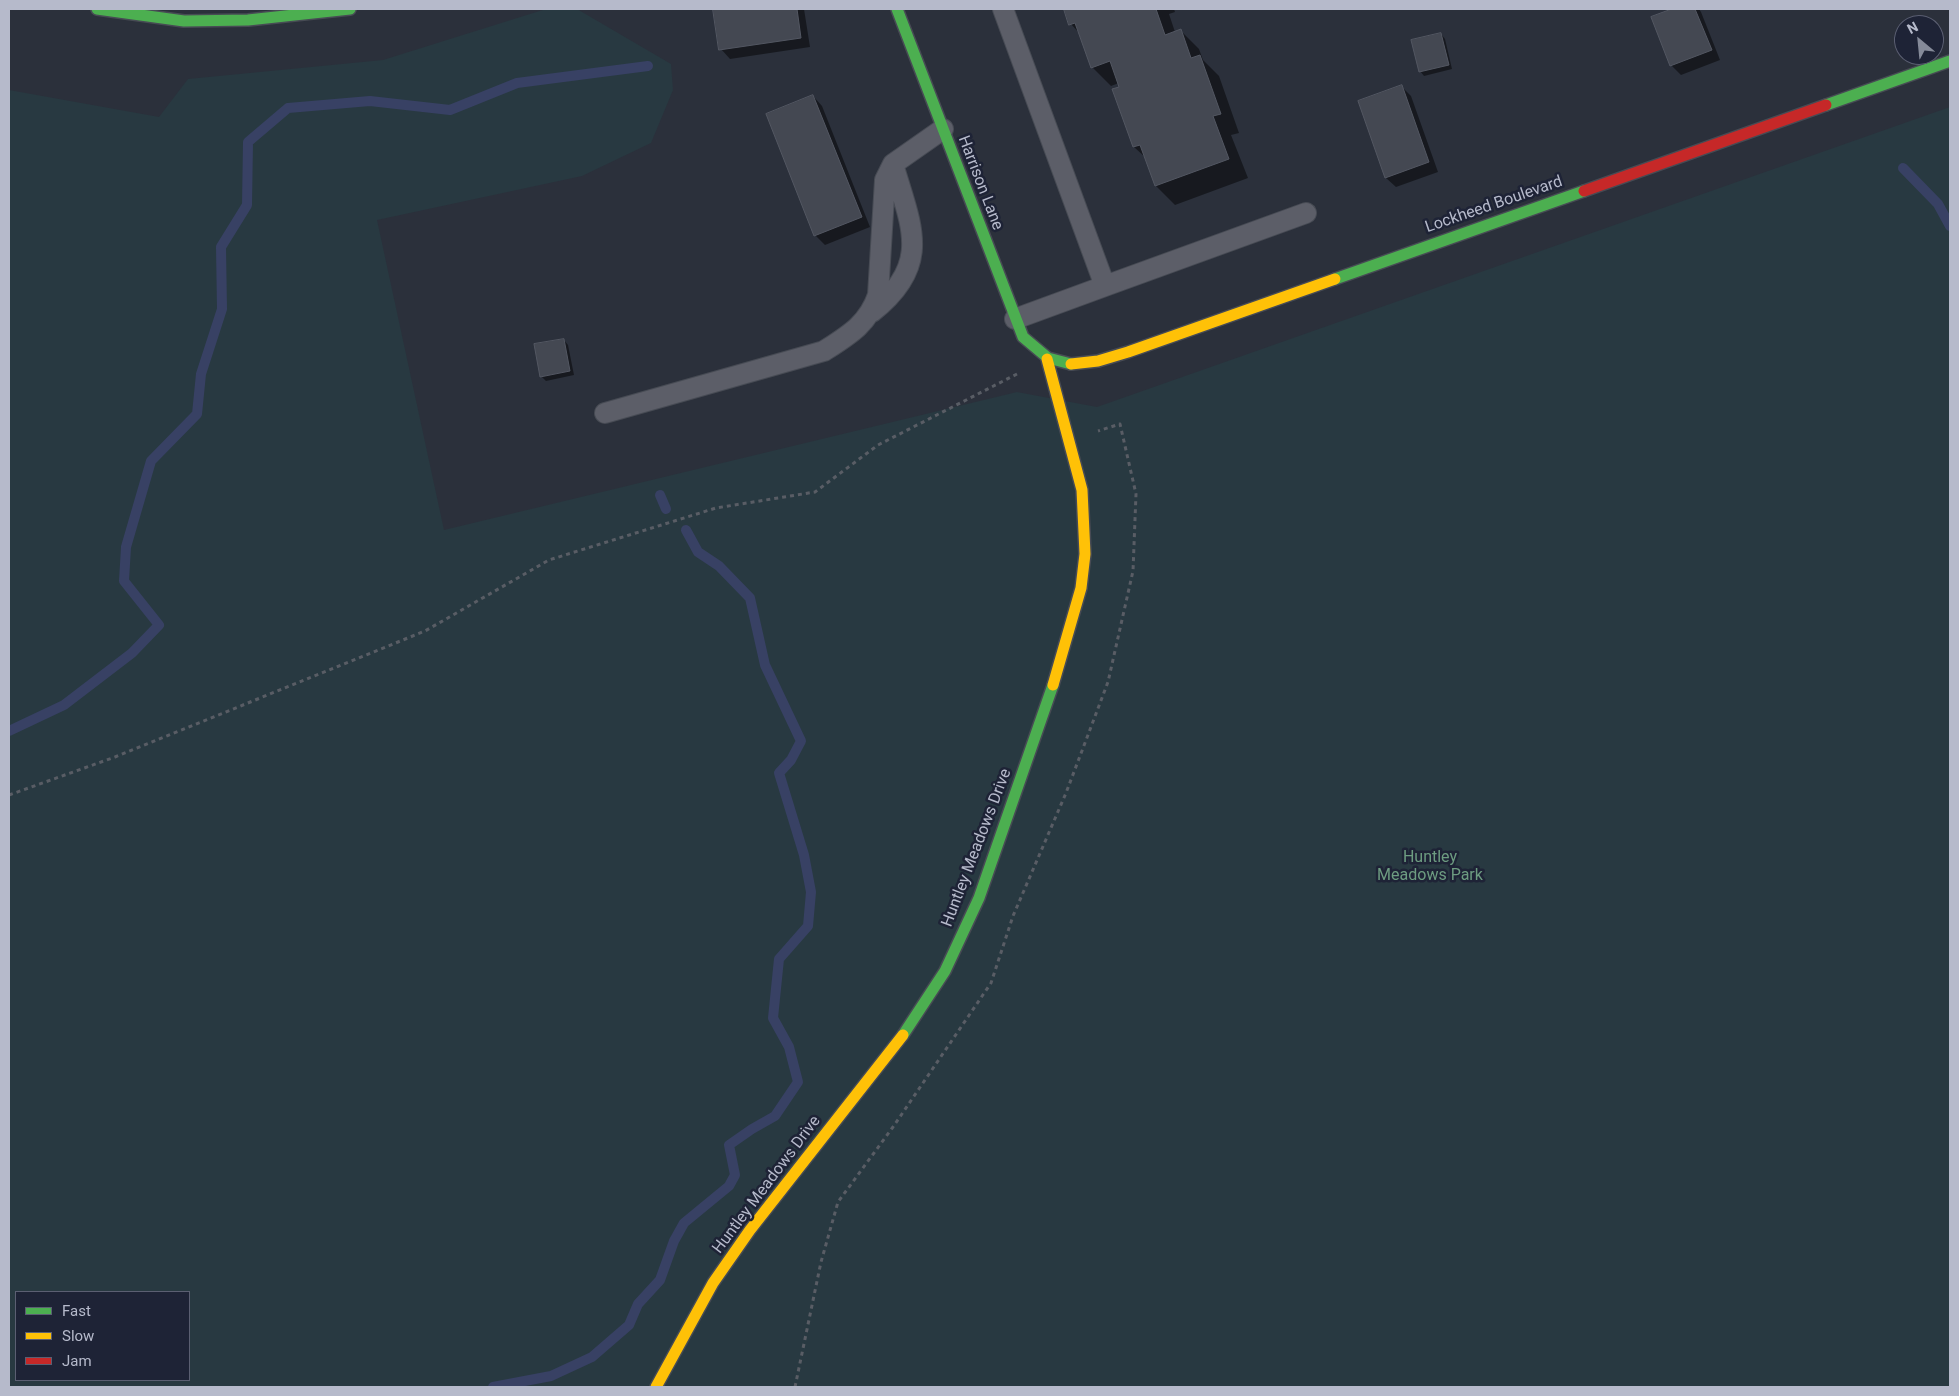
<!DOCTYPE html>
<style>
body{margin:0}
#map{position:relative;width:1959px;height:1396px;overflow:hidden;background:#2b303b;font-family:Roboto,sans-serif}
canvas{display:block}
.frame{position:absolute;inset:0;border:10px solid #b6bacb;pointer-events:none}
.legend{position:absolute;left:15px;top:1291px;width:175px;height:90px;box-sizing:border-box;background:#1e2336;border:1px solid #5b5f72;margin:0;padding:6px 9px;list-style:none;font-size:15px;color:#b6bacb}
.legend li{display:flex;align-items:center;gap:10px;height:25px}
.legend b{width:25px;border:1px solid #5b5f72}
.north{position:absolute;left:1894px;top:15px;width:50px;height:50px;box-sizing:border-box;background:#1e2336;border:1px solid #5b5f72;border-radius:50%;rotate:332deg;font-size:14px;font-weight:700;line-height:20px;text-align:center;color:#b6bacb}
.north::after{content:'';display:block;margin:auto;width:18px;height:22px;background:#858a99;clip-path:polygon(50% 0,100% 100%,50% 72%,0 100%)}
</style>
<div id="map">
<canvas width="1959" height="1396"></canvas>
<div class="frame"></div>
<ul class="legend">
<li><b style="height:6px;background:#4caf50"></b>Fast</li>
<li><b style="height:6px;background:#ffc107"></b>Slow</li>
<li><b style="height:6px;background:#c62828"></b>Jam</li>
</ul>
<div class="north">N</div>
</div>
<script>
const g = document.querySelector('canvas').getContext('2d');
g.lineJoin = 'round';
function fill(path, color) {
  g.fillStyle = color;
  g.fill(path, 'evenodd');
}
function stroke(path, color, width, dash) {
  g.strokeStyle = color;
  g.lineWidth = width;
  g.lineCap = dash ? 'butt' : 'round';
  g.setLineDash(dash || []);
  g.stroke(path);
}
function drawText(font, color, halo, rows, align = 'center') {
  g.font = font + ' Roboto,sans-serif';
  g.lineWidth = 5;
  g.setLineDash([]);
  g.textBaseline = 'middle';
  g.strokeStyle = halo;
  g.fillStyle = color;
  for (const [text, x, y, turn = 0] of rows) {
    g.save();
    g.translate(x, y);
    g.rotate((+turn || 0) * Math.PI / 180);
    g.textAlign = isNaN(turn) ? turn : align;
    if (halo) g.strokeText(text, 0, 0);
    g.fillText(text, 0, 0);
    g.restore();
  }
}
const green = new Path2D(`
 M546 9H577L671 64 673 90 651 143 582 176 377 220 444 530 1017 392 1097 407 1950 107V1387H9V90L159 117 188 79 383 60ZM16 1292H189V1380H16Z`);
const shadow = new Path2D(`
 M715 9H804L810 47 730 59 721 49Z
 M1065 9H1174L1175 12 1169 14 1175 32 1180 30 1199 49 1203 60 1219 76 1239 133 1231 135 1248 178 1175 205 1156 186 1146 158 1134 147 1114 90 1121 88 1119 83 1111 86 1092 67 1080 34 1071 24Z
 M1675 9H1699L1701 12 1720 60 1681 75 1671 65 1652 18Z
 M1441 34 1445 39 1452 69 1424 76 1420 71Z
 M1402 87 1411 96 1438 172 1396 187 1386 178 1359 102Z
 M813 96 822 106 870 227 825 245 815 235Z
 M564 340 568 345 574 375 546 381 541 376Z`);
const stream = new Path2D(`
 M1903 168 1938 204 1950 226
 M660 495 666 509
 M9 731 64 705 132 653 159 625 124 581 126 547 151 461 197 414 201 374 222 309 221 247 247 205 248 142 288 108 370 101 450 110 517 83 648 66
 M493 1387 551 1376 592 1357 629 1325 638 1304 660 1280 674 1241 684 1223 729 1186 735 1175 729 1145 752 1129 775 1116 798 1082 789 1047 773 1018 779 959 808 926 811 892 804 855 779 773 791 760 801 741 765 665 750 598 719 566 698 552 686 530`);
const building = new Path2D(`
 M713 9H797L801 38 719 50Z
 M1064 9H1156L1165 35 1181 29 1191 58 1200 55 1221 114 1213 116 1229 159 1155 186 1140 145 1133 147 1112 89 1119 87 1110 61 1091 68 1075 23 1069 25Z
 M1672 9H1695L1712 50 1670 66 1651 17Z
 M1441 33 1449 65 1419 72 1411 40Z
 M1402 85 1429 162 1385 178 1358 101Z
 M813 95 862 217 814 236 766 114Z
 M564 339 570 371 540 377 534 344Z`);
const path = new Path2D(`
 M9 795 115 757 425 631 549 560 716 508 815 492 878 445 1017 374
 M795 1387 821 1262 838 1202 893 1127 991 983 1013 916 1066 793 1108 682 1133 571 1136 494 1120 424 1098 431`);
const lane = new Path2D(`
 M1003 9 1105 286 1015 319
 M1105 286 1306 213
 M872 312C933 264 911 226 893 164
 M605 413 824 351C849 335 868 324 878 295L885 180 893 164 943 129`);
const fast = new Path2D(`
 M97 9 184 21 248 20 350 9
 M897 9 1023 337 1048 358 1071 364
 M1826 105 1950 61
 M1335 279 1584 191
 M903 1035 945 971 979 898 1053 685`);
const slow = new Path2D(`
 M1047 359 1082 490 1085 554 1081 588 1053 685
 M1071 364 1098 361 1128 352 1335 279
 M656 1387 713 1283 750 1230 903 1035`);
const jam = new Path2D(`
 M1584 191 1826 105`);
const streetNames = [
 ["Harrison Lane",980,183,69],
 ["Lockheed Boulevard",1494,205,-19],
 ["Huntley Meadows Drive",977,848,-69],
 ["Huntley Meadows Drive",767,1185,-53]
];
const parkNames = [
 ["Huntley",1430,858],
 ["Meadows Park",1430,876]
];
fill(green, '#283941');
fill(shadow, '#0007');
stroke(stream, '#384164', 10);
fill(building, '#444852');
stroke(building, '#535762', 1);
stroke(lane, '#474b54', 22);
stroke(fast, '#474b54', 14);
stroke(slow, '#474b54', 14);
stroke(jam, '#474b54', 14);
stroke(path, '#595d65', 3, [4, 4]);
stroke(lane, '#5c5e68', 20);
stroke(fast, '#4caf50', 11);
stroke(slow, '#ffc107', 11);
stroke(jam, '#c62828', 11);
drawText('16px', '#b6bacb', '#1e2336', streetNames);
drawText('16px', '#6d9c81', '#1e2336', parkNames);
</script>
